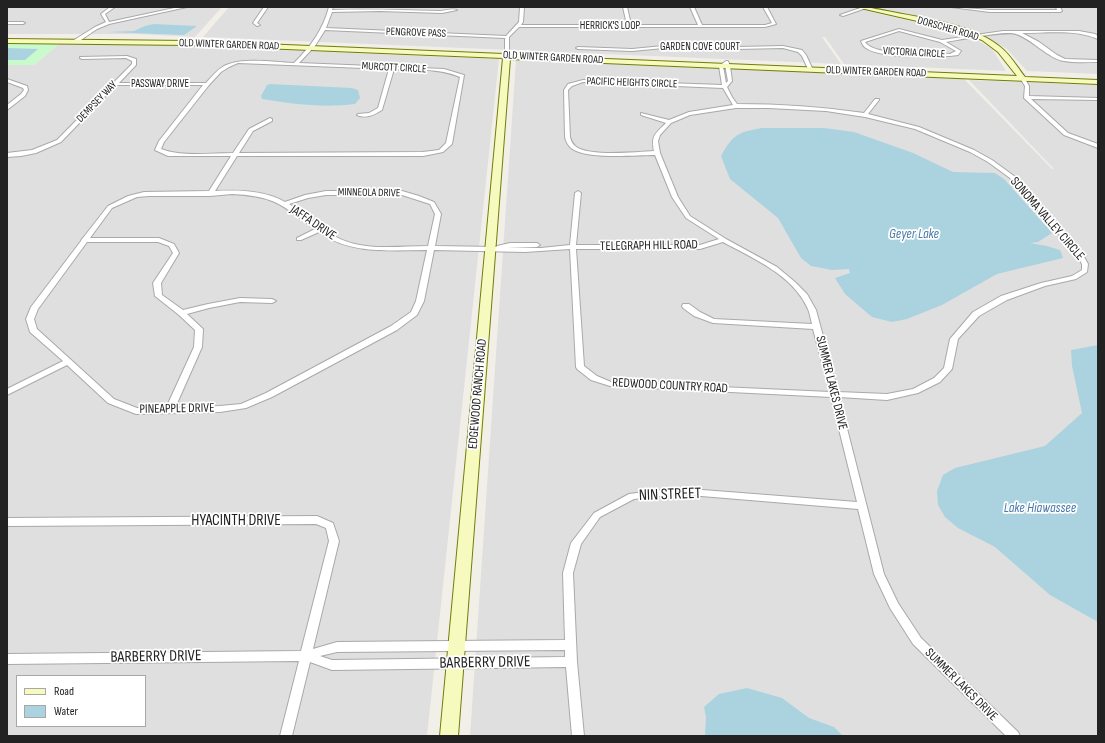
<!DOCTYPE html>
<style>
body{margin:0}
#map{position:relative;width:1105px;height:743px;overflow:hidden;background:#f2efe9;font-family:"Sofia Sans Condensed",sans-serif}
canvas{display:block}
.frame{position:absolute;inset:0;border:8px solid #222;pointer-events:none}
.legend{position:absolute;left:16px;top:675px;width:130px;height:52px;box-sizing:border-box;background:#fff;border:1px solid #a7a7a7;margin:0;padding:5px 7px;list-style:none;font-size:12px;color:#222}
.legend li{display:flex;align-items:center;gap:8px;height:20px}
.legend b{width:20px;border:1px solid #a7a7a7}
</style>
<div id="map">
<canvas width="1105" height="743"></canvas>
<div class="frame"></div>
<ul class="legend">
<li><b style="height:5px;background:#f7fabf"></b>Road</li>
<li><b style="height:11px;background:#aad3df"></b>Water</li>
</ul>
</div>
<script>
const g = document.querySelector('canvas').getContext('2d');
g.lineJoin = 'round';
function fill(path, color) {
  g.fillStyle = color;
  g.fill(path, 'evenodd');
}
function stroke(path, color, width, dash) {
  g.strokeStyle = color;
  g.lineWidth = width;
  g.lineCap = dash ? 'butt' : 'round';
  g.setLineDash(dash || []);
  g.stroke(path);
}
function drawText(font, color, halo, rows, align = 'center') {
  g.font = font + ' "Sofia Sans Condensed",sans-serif';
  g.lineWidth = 3.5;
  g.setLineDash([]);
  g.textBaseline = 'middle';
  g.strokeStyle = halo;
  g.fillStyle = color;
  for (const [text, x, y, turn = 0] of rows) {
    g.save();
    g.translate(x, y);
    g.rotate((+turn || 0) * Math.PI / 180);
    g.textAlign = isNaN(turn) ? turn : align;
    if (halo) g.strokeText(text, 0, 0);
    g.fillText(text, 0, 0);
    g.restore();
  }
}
const residential = new Path2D(`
 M7 7H222L195 37 137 34H7Z
 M229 7H850L945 29 972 37 992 49 1006 71 844 64 825 37H822L841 64 203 37Z
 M868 7H1098V74L1027 71 1007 49 984 36 947 24Z
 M59 44 159 45 499 59 427 736H7V65H34ZM17 676H145V726H17Z
 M516 60 964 79 1052 169H1054L969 80 1098 85V736H470Z`);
const park = new Path2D(`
 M7 44H59L34 65H7Z`);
const water = new Path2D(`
 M154 24 197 26 184 35 107 32 134 31 145 26Z
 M7 48 38 49 25 60H7Z
 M270 84 352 88 358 90 360 98 355 104C323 108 293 104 262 99L261 96 267 85Z
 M762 128H824L854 132 913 153 953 172 995 173 1004 179 1052 233 1038 242 1030 243 1047 246 1060 250 1063 258 997 274 942 305 907 319 892 322 872 317 845 294 835 278 850 273 849 269 832 270 811 266 801 258 778 218 730 179 721 156C733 134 739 132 762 128Z
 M1098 345V622L1050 595 995 547 958 528 945 517 938 505 937 491 943 475 955 468 1045 446 1082 413 1072 366 1071 350Z
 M747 688 782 698 809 718 834 727 843 736H705L706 717 704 707 719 694Z`);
const street = new Path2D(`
 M110 7H115L105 14 109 22 179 7H187L109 24 97 29 78 42H74V40L95 27 106 22 101 14Z
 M264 7H268L257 23 260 25 257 26 253 23Z
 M329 7H333L332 10C368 9 403 10 439 11 445 11 452 8 457 10L442 13 380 11 332 12 326 28 506 36 519 22 520 7H524L523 22 521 25H627L623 7H627L631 25H698L690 7H694L702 25H765L772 23 763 7H767L776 24 765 27H519L509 37V53L507 54 505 53V38L325 30 315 46 299 63 444 69 464 75 452 144 443 152 423 156H237L215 191C238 190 264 190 285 202L305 195 326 191H402L419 196 434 202 441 214 435 246 496 247 497 246 510 243H537L540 245 537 247 506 248H541L570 245 575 193 578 191 581 193 576 245H700L719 239 686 218 672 197 655 155C636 155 586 160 571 148 568 145 566 142 565 137L564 90 568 84 583 80 722 85 719 66 726 61H728L730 66 732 81 727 87 732 97 737 104C780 104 822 107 864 113L875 99H879V100L868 114 919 127 974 150 992 160 1014 176 1082 253 1088 264 1087 272 1076 279 1045 286 1007 300 979 316 958 339 952 369 940 382 918 393 887 400 839 397 884 574 898 603 921 638 1018 732 1020 736H1006L913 644 890 608 874 574 858 509 677 494 634 499 600 517 581 544 573 573 577 662 584 736H572L566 667 332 670 310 662 292 736H280L299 661 7 664V654L301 651 329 541 326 528 316 524 7 526V518L317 516 333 523 339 541 313 649 337 642 565 640 563 573 571 543 594 513 629 494 677 488 857 502 831 397 610 386 591 380 577 369 576 367 570 249 525 252 434 250 424 301 417 315 397 330 272 397 246 408 220 412 136 414 108 403 67 365 7 395V389L63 361 30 332 26 319 31 307 81 241 82 239 83 238 108 206 128 196 144 192 209 191 231 156H168L155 150 159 141 203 85H116L61 142 36 153 21 156 7 157V153L32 150 57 140 132 64V61L126 58 82 59 80 58V57L127 56 136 59V65L119 83H206C212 76 217 70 224 66 241 57 274 62 294 63 311 46 323 30 329 7ZM238 63 389 69 378 108 369 113 358 114 357 115C366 119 374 115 382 110L394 69C415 70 439 68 460 77L446 143 439 150 423 152 239 153 253 131 272 121V119L270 118 249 129 233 153C212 153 181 157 161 149L164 142 209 85 221 72 229 67ZM725 65 728 81 726 83 723 66ZM583 82 723 88 733 105 689 112 669 120 641 113V115L666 123C655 134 651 135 654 151 636 152 588 157 575 146 572 143 571 141 570 137L568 90 572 86ZM736 108H769L826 111 865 117 915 129 970 152 988 162 1010 178 1077 255 1082 264V270L1072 276 1041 283 1001 296 973 312 950 339 944 368 934 378 913 389 887 394 838 392 816 310 807 294 795 282 777 267 726 239 690 216 678 197 660 153 658 141 660 135 671 123 690 115ZM232 194C275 196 282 205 315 229L297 238V240H301L319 232C351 255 390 250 427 250L416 301 411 312 391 326 266 393 241 404 220 406 175 408 202 347 203 329 187 314 209 308 240 302 272 303 276 301 272 299 240 298 208 304 183 310 162 295 161 283 179 253 174 244 159 238H90L112 208 137 197 149 196H210ZM326 195H402L430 204 435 214 428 246C398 246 362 252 334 236 318 227 305 214 289 204L308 198ZM87 242H158L169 246 173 253 153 283 155 296 179 315 195 330 194 347 166 408H137L114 399 37 329 34 319 38 309ZM723 242C754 259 793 275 808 309 810 314 811 320 812 324L714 319 700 312 689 304H683L682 306 683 308 694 316 713 323 813 329 830 392 611 382 597 376 584 366 576 249H700ZM565 650V657L332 660 320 656 337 652Z
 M863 7 866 8 843 16 840 15Z
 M951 7 990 10H1057L1056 7H1060L1062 11 1060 12H990Z
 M7 22H23L25 23 23 24H7Z
 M899 29 942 40 1003 31H1079L1095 34 1098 36V39C1075 29 1047 33 1022 33L1039 42 1057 55 1065 59 1098 60V62C1087 62 1075 63 1064 61 1049 59 1032 39 1016 34 1006 30 960 40 946 42L961 51 958 55 950 56C931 56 881 59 866 48 864 47 862 44 861 41ZM899 31 940 42 956 51 950 54C933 53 874 57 865 42Z
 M674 45 737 47 783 46 802 50 806 55 813 70 809 71 802 56 798 52 783 48 737 49 674 47 632 51 578 49 576 48 578 47 632 49Z
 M1020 77H1024L1029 86V96L1098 98V100L1031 99 1068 133 1098 144V148L1064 135 1024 98 1025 86 1020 78Z
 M7 79 27 86 28 90 25 96 7 110V105L21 94 24 90 23 88 7 82Z`);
const secondary = new Path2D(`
 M856 7H867C906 16 968 21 999 46 1010 54 1017 67 1025 77L1098 80V84L510 59 458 736H440L503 58 189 45 7 43V39L189 41 504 54 505 52H509L510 55 1017 76 998 52 982 40 948 28Z`);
const farStreetnames = [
 ["HERRICK'S LOOP",610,26],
 ["DORSCHER ROAD",948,29,16],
 ["PENGROVE PASS",416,33,2],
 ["OLD WINTER GARDEN ROAD",229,45,2],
 ["GARDEN COVE COURT",700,47],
 ["VICTORIA CIRCLE",914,53,3],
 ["OLD WINTER GARDEN ROAD",553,58,3],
 ["MURCOTT CIRCLE",394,68,3],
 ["OLD WINTER GARDEN ROAD",876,72,2],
 ["PACIFIC HEIGHTS CIRCLE",632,83,2],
 ["PASSWAY DRIVE",160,84],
 ["DEMPSEY WAY",97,102,-46],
 ["MINNEOLA DRIVE",369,193,1]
];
const streetNames = [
 ["SONOMA VALLEY CIRCLE",1047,219,49],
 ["JAFFA DRIVE",313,223,34],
 ["TELEGRAPH HILL ROAD",649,246,-1],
 ["SUMMER LAKES DRIVE",831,383,76],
 ["REDWOOD COUNTRY ROAD",670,386,3],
 ["EDGEWOOD RANCH ROAD",478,394,-85],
 ["PINEAPPLE DRIVE",177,409,-1],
 ["SUMMER LAKES DRIVE",961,685,45]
];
const waterNames = [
 ["Geyer Lake",914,234],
 ["Lake Hiawassee",1040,508]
];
const nearStreetnames = [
 ["NIN STREET",670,495,-2],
 ["HYACINTH DRIVE",236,521],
 ["BARBERRY DRIVE",156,657,-1],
 ["BARBERRY DRIVE",485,663,-1]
];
fill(residential, '#e0dfdf');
fill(park, '#c8facc');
fill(water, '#aad3df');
stroke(street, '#a9a9a9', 2);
stroke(secondary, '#707d05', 2);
fill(street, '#fff');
fill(secondary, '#f7fabf');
drawText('11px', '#222', '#fff', farStreetnames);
drawText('13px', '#222', '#fff', streetNames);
drawText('italic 14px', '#4a7aab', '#fff', waterNames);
drawText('16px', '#222', '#fff', nearStreetnames);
</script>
